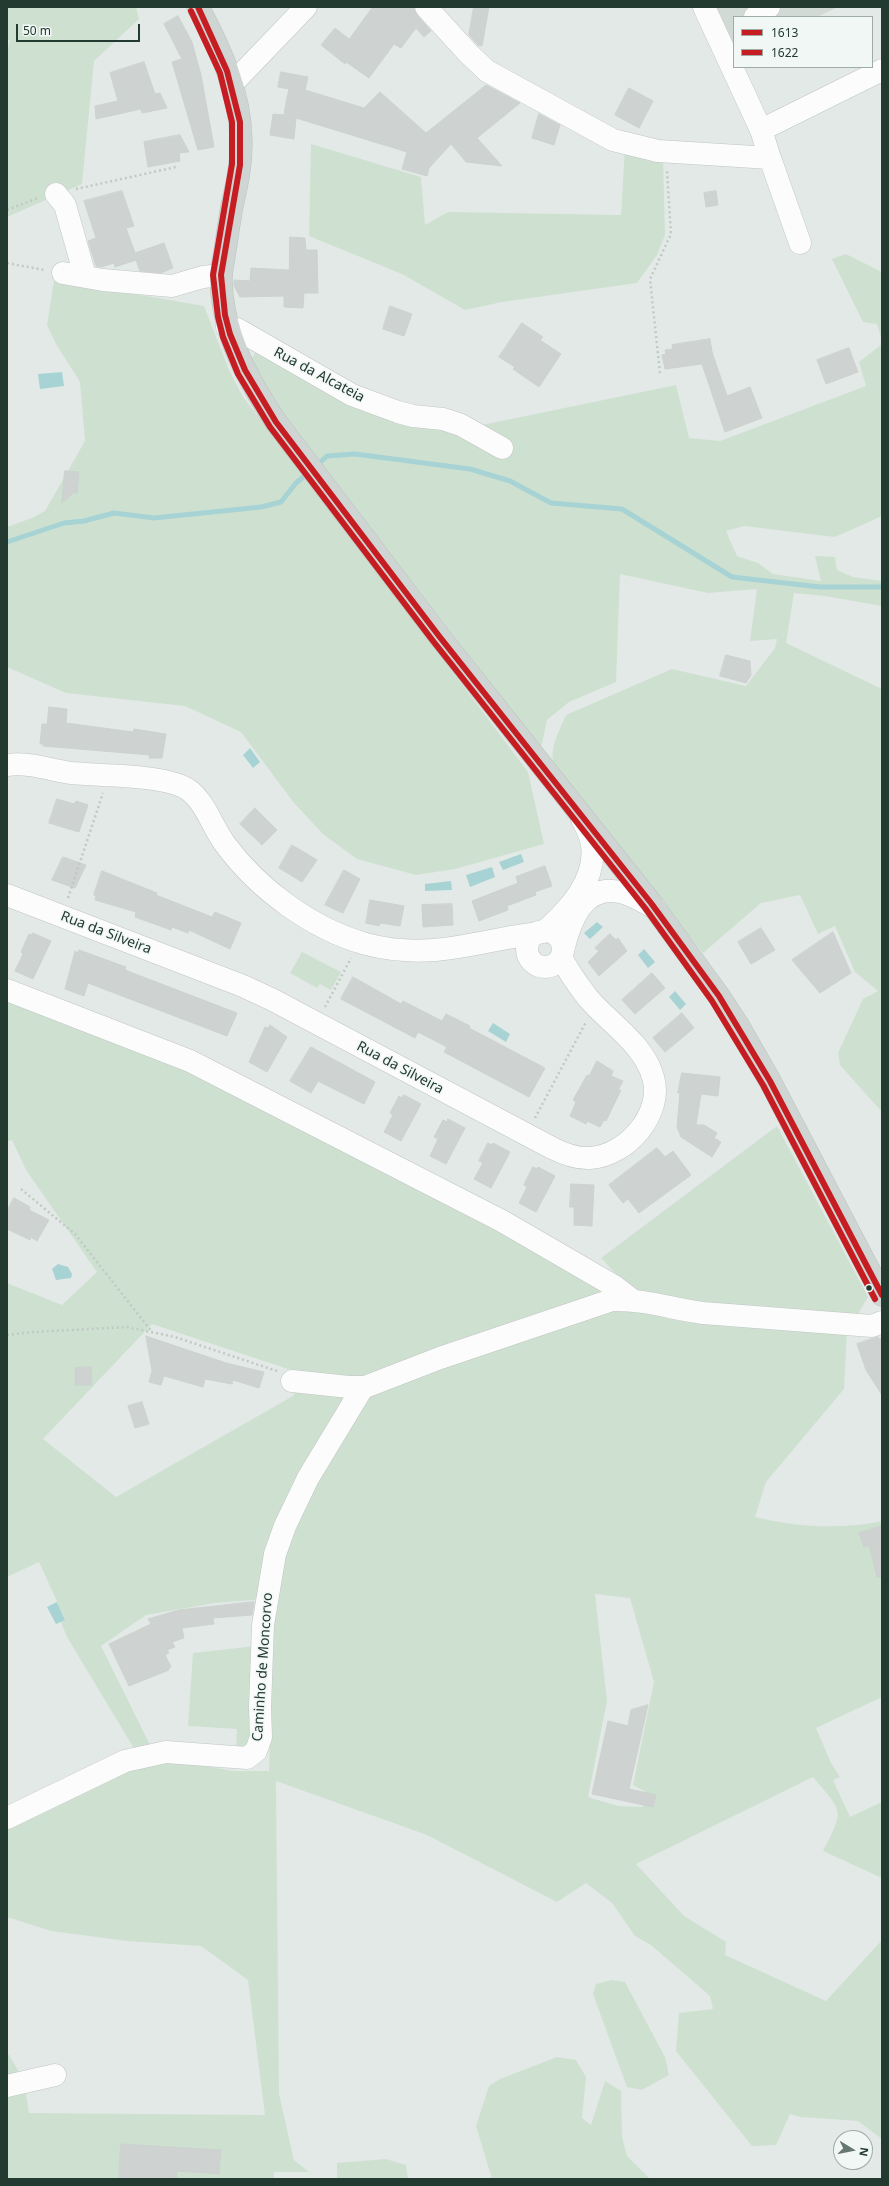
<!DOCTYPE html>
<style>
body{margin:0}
#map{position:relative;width:889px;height:2186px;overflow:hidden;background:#e3e9e6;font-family:"Noto Sans",sans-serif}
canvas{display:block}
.frame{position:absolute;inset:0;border:8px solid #233a31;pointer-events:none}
.legend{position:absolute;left:733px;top:16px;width:140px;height:52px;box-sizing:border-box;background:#f1f7f4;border:1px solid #9faba6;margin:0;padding:5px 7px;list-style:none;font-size:12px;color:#233a31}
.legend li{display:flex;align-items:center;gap:8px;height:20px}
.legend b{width:20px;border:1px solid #9faba6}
.north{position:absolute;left:833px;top:2130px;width:40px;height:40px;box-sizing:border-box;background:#f1f7f4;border:1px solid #9faba6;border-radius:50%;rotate:100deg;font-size:11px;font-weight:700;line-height:16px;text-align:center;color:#233a31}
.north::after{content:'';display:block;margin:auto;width:14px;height:18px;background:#667770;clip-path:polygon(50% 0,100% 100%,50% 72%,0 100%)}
.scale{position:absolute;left:16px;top:24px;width:124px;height:18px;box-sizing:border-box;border:2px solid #233a31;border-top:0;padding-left:5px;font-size:12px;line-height:14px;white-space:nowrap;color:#233a31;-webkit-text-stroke:3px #f1f7f4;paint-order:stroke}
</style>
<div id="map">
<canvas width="889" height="2186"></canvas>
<div class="frame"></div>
<ul class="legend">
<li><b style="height:5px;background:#c61d23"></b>1613</li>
<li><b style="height:5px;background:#c61d23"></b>1622</li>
</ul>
<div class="north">N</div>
<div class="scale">50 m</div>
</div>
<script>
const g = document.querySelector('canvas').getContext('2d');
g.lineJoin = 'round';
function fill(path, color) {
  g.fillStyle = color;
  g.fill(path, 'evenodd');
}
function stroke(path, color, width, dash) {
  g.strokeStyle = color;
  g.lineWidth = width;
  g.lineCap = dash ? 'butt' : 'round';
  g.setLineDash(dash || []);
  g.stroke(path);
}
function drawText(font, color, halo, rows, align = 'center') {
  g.font = font + ' "Noto Sans",sans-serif';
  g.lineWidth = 3;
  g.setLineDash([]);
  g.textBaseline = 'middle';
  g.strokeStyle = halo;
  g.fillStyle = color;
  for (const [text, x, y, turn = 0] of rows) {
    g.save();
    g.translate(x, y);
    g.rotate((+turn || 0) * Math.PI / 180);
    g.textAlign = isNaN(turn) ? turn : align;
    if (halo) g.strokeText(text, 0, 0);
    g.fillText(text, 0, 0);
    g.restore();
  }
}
const built = new Path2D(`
 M696 7H838L817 17H734V57Z`);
const green = new Path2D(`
 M7 7H136L139 19 94 61 82 184 7 217V52L10 40 7 39Z
 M311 144 421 177 425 225 448 212 621 215 625 148 663 156 665 235 657 255 637 283 502 302 465 310 402 274 309 236Z
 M846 254 882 272V340L877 324 863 322 832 259Z
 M54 280 204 306 229 370 243 397 346 530 528 772 544 844 455 869 416 875 357 859 324 835 294 803 241 732 185 706 66 693 7 667V527L32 518 45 511 85 441 80 382 56 344 47 325Z
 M882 344V516L835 537 744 526 726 531 737 556 758 563 773 574 821 581 815 556 835 557 837 570 853 577 882 581V606L825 596 794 593 786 643 882 689V1112L840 1065 838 1053 863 999 878 991 855 972 835 926 818 934 800 895 761 903 703 953 554 769C549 749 558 733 566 715L672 669 746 686 775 648 777 639 750 641 757 589 708 593 620 574 616 682 569 702 547 720 541 748 314 457 253 372 251 359 256 352 453 431 676 385 689 438 720 441 866 386 859 362Z
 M302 952 341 972 331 990 320 984 317 988 290 973Z
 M7 1002 68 1018 227 1088 606 1285 610 1306 847 1330 844 1389 766 1482 755 1517C797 1527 839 1530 882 1521V1697L816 1728 831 1763 840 1777 833 1780 850 1817 882 1802V1878L823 1851C845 1809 843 1813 813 1777L636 1864 684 1916 726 1942 725 1955 826 2001 882 1940V2139L858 2121 801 2117 790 2114 776 2145 752 2146 676 2051 679 2013 713 2009 710 1996 651 1945 635 1936 612 1903 586 1883 557 1902 427 1835 276 1781 279 2094 294 2160 309 2172H274V2179H7V2091L25 2087 29 2113 265 2115 248 1980 201 1946 127 1941 51 1931 7 1917V1827L116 1776 154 1763 181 1762 234 1771H269L275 1598 215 1603 146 1615 101 1646 151 1747 135 1750 67 1637 61 1622 65 1619 39 1562 7 1577V1283L62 1305 97 1272 26 1170 12 1140 7 1142ZM152 1324 306 1375 293 1396 116 1497 43 1439ZM595 1594 630 1598 654 1682 633 1785 644 1791 643 1807 618 1806 588 1797 607 1701Z
 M777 1126 868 1297 855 1319 670 1303 632 1291 601 1258Z
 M256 1646 253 1743 236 1752 237 1729 188 1726 193 1653Z
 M612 1980 625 1982 665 2057 669 2075 642 2090 627 2087 593 1994 596 1984Z
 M7 2055H9L22 2077 7 2080Z
 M557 2057 576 2060 586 2077 582 2118 591 2125 605 2081 621 2091 622 2137 627 2156 650 2179H492L476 2126 489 2086 500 2079Z
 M386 2159 406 2165 408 2179H337V2163Z`);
const water = new Path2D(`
 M62 372 64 386 40 389 38 374Z
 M250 748 260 762 253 768 243 755Z
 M521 854 524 862 503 870 499 862Z
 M492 867 495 877 470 887 466 875Z
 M451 881 452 890 425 891V884Z
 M597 922 603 927 590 939 584 933Z
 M644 949 655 962 648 968 638 955Z
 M675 991 686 1004 680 1010 669 997Z
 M493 1023 510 1034 506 1042 488 1031Z
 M58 1264 68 1267 72 1274 71 1278 56 1280 52 1269Z
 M57 1602 65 1620 56 1624 47 1607Z`);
const stream = new Path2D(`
 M315 467 327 456 355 454 470 469 510 481 551 503 622 509 732 577 820 587H882
 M7 542 64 523 84 521 114 513 154 518 261 507 281 502 296 483 308 473`);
const building = new Path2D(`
 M373 7H414L417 15 431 31 424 37 416 28 401 48 394 44 369 78 346 62 345 64 321 45 335 28 349 39Z
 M474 7H489L482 46 478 45 469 35Z
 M178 16 192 42 201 75 214 147 198 150 172 62 182 59 164 24Z
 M144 62 155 94 160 93 167 108 142 113 141 109 96 119 95 106 118 101 110 73Z
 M281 72 308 77 305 90 364 108 380 92 426 133 486 85 520 103 477 138 502 166 466 162 451 144 429 168 427 176 402 169 407 152 296 118 294 139 270 135 273 114 284 115 286 102 289 89 278 87Z
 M629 88 653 101 639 128 615 115Z
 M539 114 560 125 554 145 532 138Z
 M180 135 189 152 179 153 180 161 148 167 144 142Z
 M122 191 134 226 126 228 135 253 164 243 173 268 161 273 140 271 136 260 115 267 114 263 101 267 96 266 88 241 96 238 84 201Z
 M716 191 718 205 706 207 704 193Z
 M290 237 305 238 306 250H317L318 293H304L303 308 284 307V296L240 297 234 286V280L250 281 251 268 289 270Z
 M390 306 412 314 404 336 383 329Z
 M522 323 543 337 540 340 561 354 539 387 513 369 515 367 499 357Z
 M710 339 712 352 727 396 750 387 762 418 725 432 702 364 665 369 662 355 666 354 665 350 673 349 672 345Z
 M849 348 858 372 826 384 817 360Z
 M65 471 79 472 77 493H73L62 503Z
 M726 655 750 661 751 675 746 683 720 676Z
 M49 707 67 709 66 723 133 732 134 729 166 734 162 758H149L150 755 43 746 44 744H40L42 724H47Z
 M57 799 74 804 76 801 88 805 79 832 49 823Z
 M255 808 277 830 262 845 240 824Z
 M292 845 317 860 302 882 279 868Z
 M63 857 86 865 75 888 52 880Z
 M545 866 552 886 535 892 536 895 507 906 508 910 479 921 472 901 518 883 516 877Z
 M344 870 360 879 343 913 325 905Z
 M102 871 157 893 156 895 212 917 215 912 241 923 230 949 189 930 188 933 172 927 171 930 135 917 136 912 95 900 96 896 94 895Z
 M370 900 404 906 400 926 380 923 379 926 366 923Z
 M452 904 453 925 423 927 422 905Z
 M761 928 775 950 751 964 738 942Z
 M833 932 851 973 820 993 792 960Z
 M33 933 51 941 33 979 15 971 23 954 21 952 29 934 32 935Z
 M610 934 616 940 618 938 627 951 599 976 588 962 599 951 595 948Z
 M79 950 126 967 125 970 237 1013 227 1036 88 983 84 996 65 989 75 951 78 953Z
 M652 973 665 988 635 1014 622 1000Z
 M353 977 401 1004 403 1001 442 1021 446 1014 470 1026 469 1028 545 1068 529 1097 444 1052 447 1047 418 1032 415 1038 341 999Z
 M682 1013 694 1028 665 1052 653 1038Z
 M270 1025 287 1037 267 1072 249 1062 265 1027 269 1028Z
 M311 1047 375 1082 364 1104 318 1081 311 1093 290 1081Z
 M597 1061 613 1071 611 1076 623 1081 618 1090H621L606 1121 604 1120 600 1127 587 1121 586 1124 570 1116 576 1102 573 1100 587 1075 589 1076Z
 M682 1073 720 1077 718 1096 701 1094 696 1125H704L717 1133 714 1138 721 1142 712 1157 681 1137 677 1127 680 1093H678Z
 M404 1095 421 1104 401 1141 384 1132 393 1115 390 1113 399 1096 402 1098Z
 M448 1119 465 1128 446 1164 430 1156 438 1139 434 1137 443 1120 447 1122Z
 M488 1143 492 1145 493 1143 510 1152 491 1188 474 1179 483 1163 479 1161Z
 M657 1148 665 1157 673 1151 691 1175 639 1213 628 1199 623 1203 609 1185Z
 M533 1167 537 1169 538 1167 555 1176 536 1212 519 1203 527 1187 524 1185Z
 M571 1184 594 1185 592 1226 574 1225V1207H570Z
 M14 1198 30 1207 29 1210 49 1220 37 1241 31 1237 30 1240 7 1229V1211Z
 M146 1336 226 1363 264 1372 259 1388 233 1380 232 1384 205 1379 203 1387 164 1376 161 1385 149 1382 152 1371Z
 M878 1337 879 1339 882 1338V1395L866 1370 857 1344Z
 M91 1367 92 1385H75V1368Z
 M142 1402 149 1424 135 1428 128 1406Z
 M882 1526V1577H877L869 1545 864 1547 859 1533Z
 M254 1602 252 1615 213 1618 214 1624 182 1628 184 1638 172 1642 175 1647 167 1650 169 1653 165 1655 171 1667 168 1669 169 1670 129 1686 109 1644 151 1624 148 1619 179 1610Z
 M648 1705 629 1789 656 1795 653 1807 592 1794 608 1721 628 1726 631 1710Z
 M121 2144 221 2150 219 2174 177 2171 176 2179H119Z`);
const path = new Path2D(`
 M76 189 176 167
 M7 210 38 198
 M7 263 44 270
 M660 373 650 279 671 234 667 171
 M68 898 103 793
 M325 1007 351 958
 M535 1118 586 1022
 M21 1189 75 1234 152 1332
 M7 1335 32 1332 127 1327 175 1337 277 1371`);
const minor = new Path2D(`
 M426 7 469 54 487 71 613 140 658 151 770 158 800 243
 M704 7 761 130 770 158
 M755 17 769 7
 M232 84 306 7
 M761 130 882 70
 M56 194 65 205 85 276
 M63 273 103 280 172 286 203 277 221 275
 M227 327 237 329 352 395 398 412 413 416 443 419 461 425 502 448
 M7 765C30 762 50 770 72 773 101 776 169 774 190 791 206 804 213 828 225 844 258 889 312 929 366 944 431 961 475 941 538 933
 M7 895 243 986 273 1000 552 1148C564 1154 577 1159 590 1158 627 1156 664 1113 653 1077 644 1044 609 1023 588 998 578 985 568 971 561 957
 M527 949a18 18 0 1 1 36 0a18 18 0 1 1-36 0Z
 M544 932C568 910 597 881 592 845 591 836 586 827 582 819
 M563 951C570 921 584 881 624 893 634 896 645 903 655 908
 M7 990 190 1061 502 1221 614 1286 631 1299
 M292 1381 349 1387H365L440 1358 612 1300C643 1299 673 1309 703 1313L872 1326 882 1322
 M7 1818 125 1761 166 1752 247 1758 256 1751 261 1737 260 1707 263 1625 275 1554 285 1526 308 1478 363 1387
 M7 2086 55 2075`);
const major = new Path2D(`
 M198 7C220 48 240 92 241 139 242 162 237 184 232 206 228 229 225 252 221 275 221 331 246 377 276 422L439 636 651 903 719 996 738 1025 770 1081 882 1295`);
const bus1 = new Path2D(`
 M198 7 227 71 240 122V165L221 275 225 315 230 334 245 370 276 422 439 636 651 903 719 996 770 1081 882 1295`);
const bus2 = new Path2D(`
 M191 11 220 73 232 122V164L213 275 218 317 223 337 238 374 270 427 433 641 645 908 712 1001 763 1085 875 1299`);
const markers = [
 [869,1288,3.5,"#233a31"]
];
const streetNames = [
 ["Rua da Alcateia",319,375,28],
 ["Rua da Silveira",106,933,21],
 ["Rua da Silveira",400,1068,28],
 ["Caminho de Moncorvo",263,1667,-86]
];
fill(built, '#d2dad5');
fill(green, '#cee1d1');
fill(water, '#a7d3d4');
stroke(stream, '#a7d3d4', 5);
fill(building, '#ced2d0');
stroke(building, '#ccd2cf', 1);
stroke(minor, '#c0c5c3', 23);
stroke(major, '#bcc4c1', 23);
stroke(path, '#c0c9c4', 2.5, [2, 3]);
stroke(minor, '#fbfcfb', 22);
stroke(major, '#ced5d2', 22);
stroke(bus1, '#c61d23', 6);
stroke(bus2, '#c61d23', 6);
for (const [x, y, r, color] of markers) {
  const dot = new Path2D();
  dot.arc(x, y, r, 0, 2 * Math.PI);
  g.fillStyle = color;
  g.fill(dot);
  stroke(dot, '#f1f7f4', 1.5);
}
drawText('14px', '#233a31', '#f1f7f4', streetNames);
</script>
